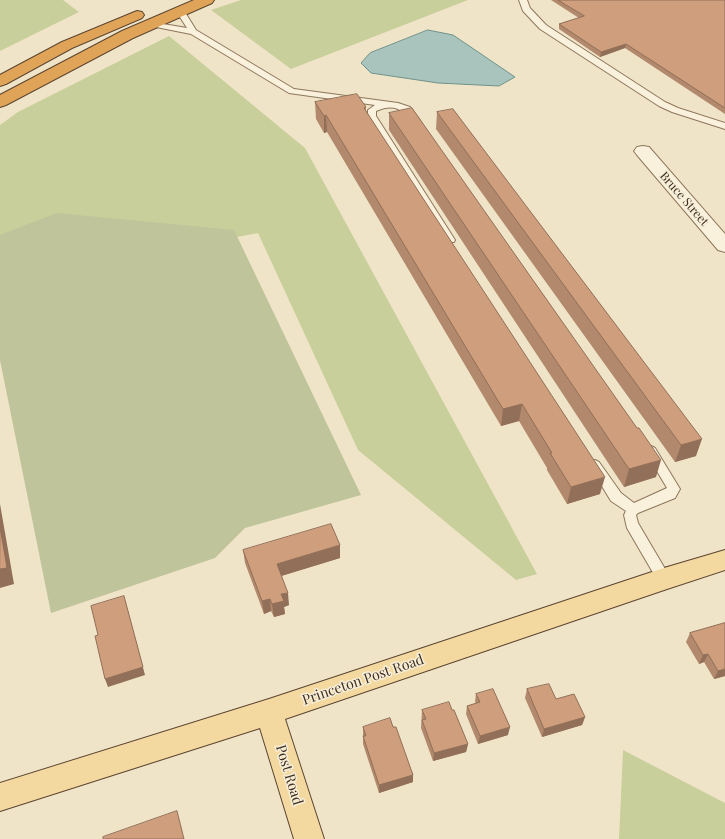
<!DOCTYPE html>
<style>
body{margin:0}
canvas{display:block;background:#f0e4c8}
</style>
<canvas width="725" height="839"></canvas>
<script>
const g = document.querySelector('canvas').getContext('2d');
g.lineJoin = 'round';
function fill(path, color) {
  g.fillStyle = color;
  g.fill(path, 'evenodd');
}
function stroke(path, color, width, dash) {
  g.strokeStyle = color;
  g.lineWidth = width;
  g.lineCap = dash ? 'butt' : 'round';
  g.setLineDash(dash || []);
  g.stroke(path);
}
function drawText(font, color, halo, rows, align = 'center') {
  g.font = font + ' "Playfair Display",serif';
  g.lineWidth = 3;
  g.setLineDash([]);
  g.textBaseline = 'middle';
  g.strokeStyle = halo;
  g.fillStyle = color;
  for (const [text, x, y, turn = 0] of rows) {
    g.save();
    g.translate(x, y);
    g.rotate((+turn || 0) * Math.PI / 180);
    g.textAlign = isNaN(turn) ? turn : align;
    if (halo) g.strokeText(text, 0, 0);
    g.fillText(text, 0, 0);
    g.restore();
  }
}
const green = new Path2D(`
 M0 0H63L79 12 0 51Z
 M241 0H468L291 69 211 10Z
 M169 36 305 148 537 574 516 580 358 450 258 233 135 257 0 247V125L18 112Z
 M623 750 725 803V839H619Z`);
const cemetery = new Path2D(`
 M57 213 234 230 361 495 245 528 215 558 51 613 0 360V235Z`);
const water = new Path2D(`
 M428 30 453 35 515 77 499 86 438 83 371 73 361 63 370 53Z`);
const lane = new Path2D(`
 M519 0H527L530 8 546 25 665 102 678 108 725 123V129L672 112 659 106 540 29 523 11Z
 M177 9H183L196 30 294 89 398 103 410 107 421 122 419 124H413C402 109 395 103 376 111V116L455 240 454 242H446L368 116V110L375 105 289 93 191 34 151 26 147 24 151 22 187 28 176 11Z
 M651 446 655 448 680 489 675 498 638 513 636 515 638 523 671 579 669 583 664 585 659 583 627 528 624 515 626 511 611 501 589 465 591 462 595 460 599 462 621 493 634 503 667 488 645 451 647 448Z`);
const street = new Path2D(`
 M643 146 649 147 725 234V252L718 250 637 155 634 151 637 147Z`);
const primary = new Path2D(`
 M725 550V570L664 590 285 719 324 839H294L260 728 0 811V783L269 699 664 568Z`);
const highway = new Path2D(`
 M194 0H214L212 3 133 38 6 105 0 107V95L122 31Z
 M137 11 142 12 144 15 142 18 72 48 6 84 0 86V75L62 42Z`);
const wall = new Path2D(`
 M551 0H725V114L625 48 600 57 559 29V24L579 18Z
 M315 102 366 107V111L600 494 567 504 547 470V468L519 421 501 426 327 132 324 133 316 119Z
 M437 112 696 456 675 462 436 129Z
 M389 113 656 477 624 487 389 130Z
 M340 545V558L281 576 289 605 284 607 285 614 274 617 271 611 264 614 245 563 243 550Z
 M725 623V676L714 679 704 662 699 664 686 642 690 633Z
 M527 689 585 717 582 725 542 737 525 698Z
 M476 694 508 735 478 744 466 714 467 706 476 703 475 702Z
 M422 710 468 744 466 752 433 761 421 728Z
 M363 727H393L413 775V782L379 793 363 744Z`);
const shadedWall = new Path2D(`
 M626 44 625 48 600 57 601 52Z
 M326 115 327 132 324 133V116Z
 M522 404 519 421 501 426 503 409Z
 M702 439 696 456 675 462 681 445Z
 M661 460 656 477 624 487 629 469Z
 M605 477 600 494 567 504 571 487Z
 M0 504 14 584 0 588Z
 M340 545V558L278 577 277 564Z
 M288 593 289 605 284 607 285 614 274 617 272 604 281 594Z
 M124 596 145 675 108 687 105 679Z
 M270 599 271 611 264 614 262 601Z
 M708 654 704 662 699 664 703 655Z
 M725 669V676L714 679 718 671Z
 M585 717 582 725 542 737 544 729Z
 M510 727 508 735 478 744 480 736Z
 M468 744 466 752 433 761 434 753Z
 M413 775V782L379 793V785Z`);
const building = new Path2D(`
 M558 0H725V108L626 44 601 52 559 24 584 16Z
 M357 94 366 107 364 108 605 477 571 487 550 453H552L522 404 503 409 326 115 324 116 315 102Z
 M412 108 637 428H639L661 460 629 469 389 113Z
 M453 109 702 439 681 445 437 112Z
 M331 524 340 545 277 564 288 593 281 594 284 601 272 604 270 599 262 601 243 550Z
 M0 527 7 568 0 569Z
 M124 596 143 667 105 679 95 636 98 635 91 606Z
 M725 623V669L718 671 708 654 703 655 690 633Z
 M549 684 556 699 574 694 585 717 544 729 527 689Z
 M493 689 510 727 480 736 467 706 480 702 476 694Z
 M449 702 452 710H454L468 744 434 753 422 720 426 719 422 710Z
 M390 718 393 727H396L413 775 379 785 363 736H366L363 727Z
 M177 811 184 839H103V837Z`);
const streetNames = [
 ["Bruce Street",684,199,49]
];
const nearStreetnames = [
 ["Princeton Post Road",363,680,-19],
 ["Post Road",289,775,73]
];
fill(green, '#c9cf9b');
fill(cemetery, '#bfc49a');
fill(water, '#a9c4bc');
stroke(water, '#6f938a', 1);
stroke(lane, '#8d765c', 2);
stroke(street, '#8d765c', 2);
stroke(primary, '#5b4430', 2);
stroke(highway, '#5b4430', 2);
fill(lane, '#faf1dc');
fill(street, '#faf1dc');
fill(primary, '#f3d9a0');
fill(highway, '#e0a458');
fill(wall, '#b2896c');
fill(shadedWall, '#916f58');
fill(building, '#cf9f7d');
stroke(building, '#916f58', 1);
drawText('12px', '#3d2e20', '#f7eed8', streetNames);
drawText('14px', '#3d2e20', '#f7eed8', nearStreetnames);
</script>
